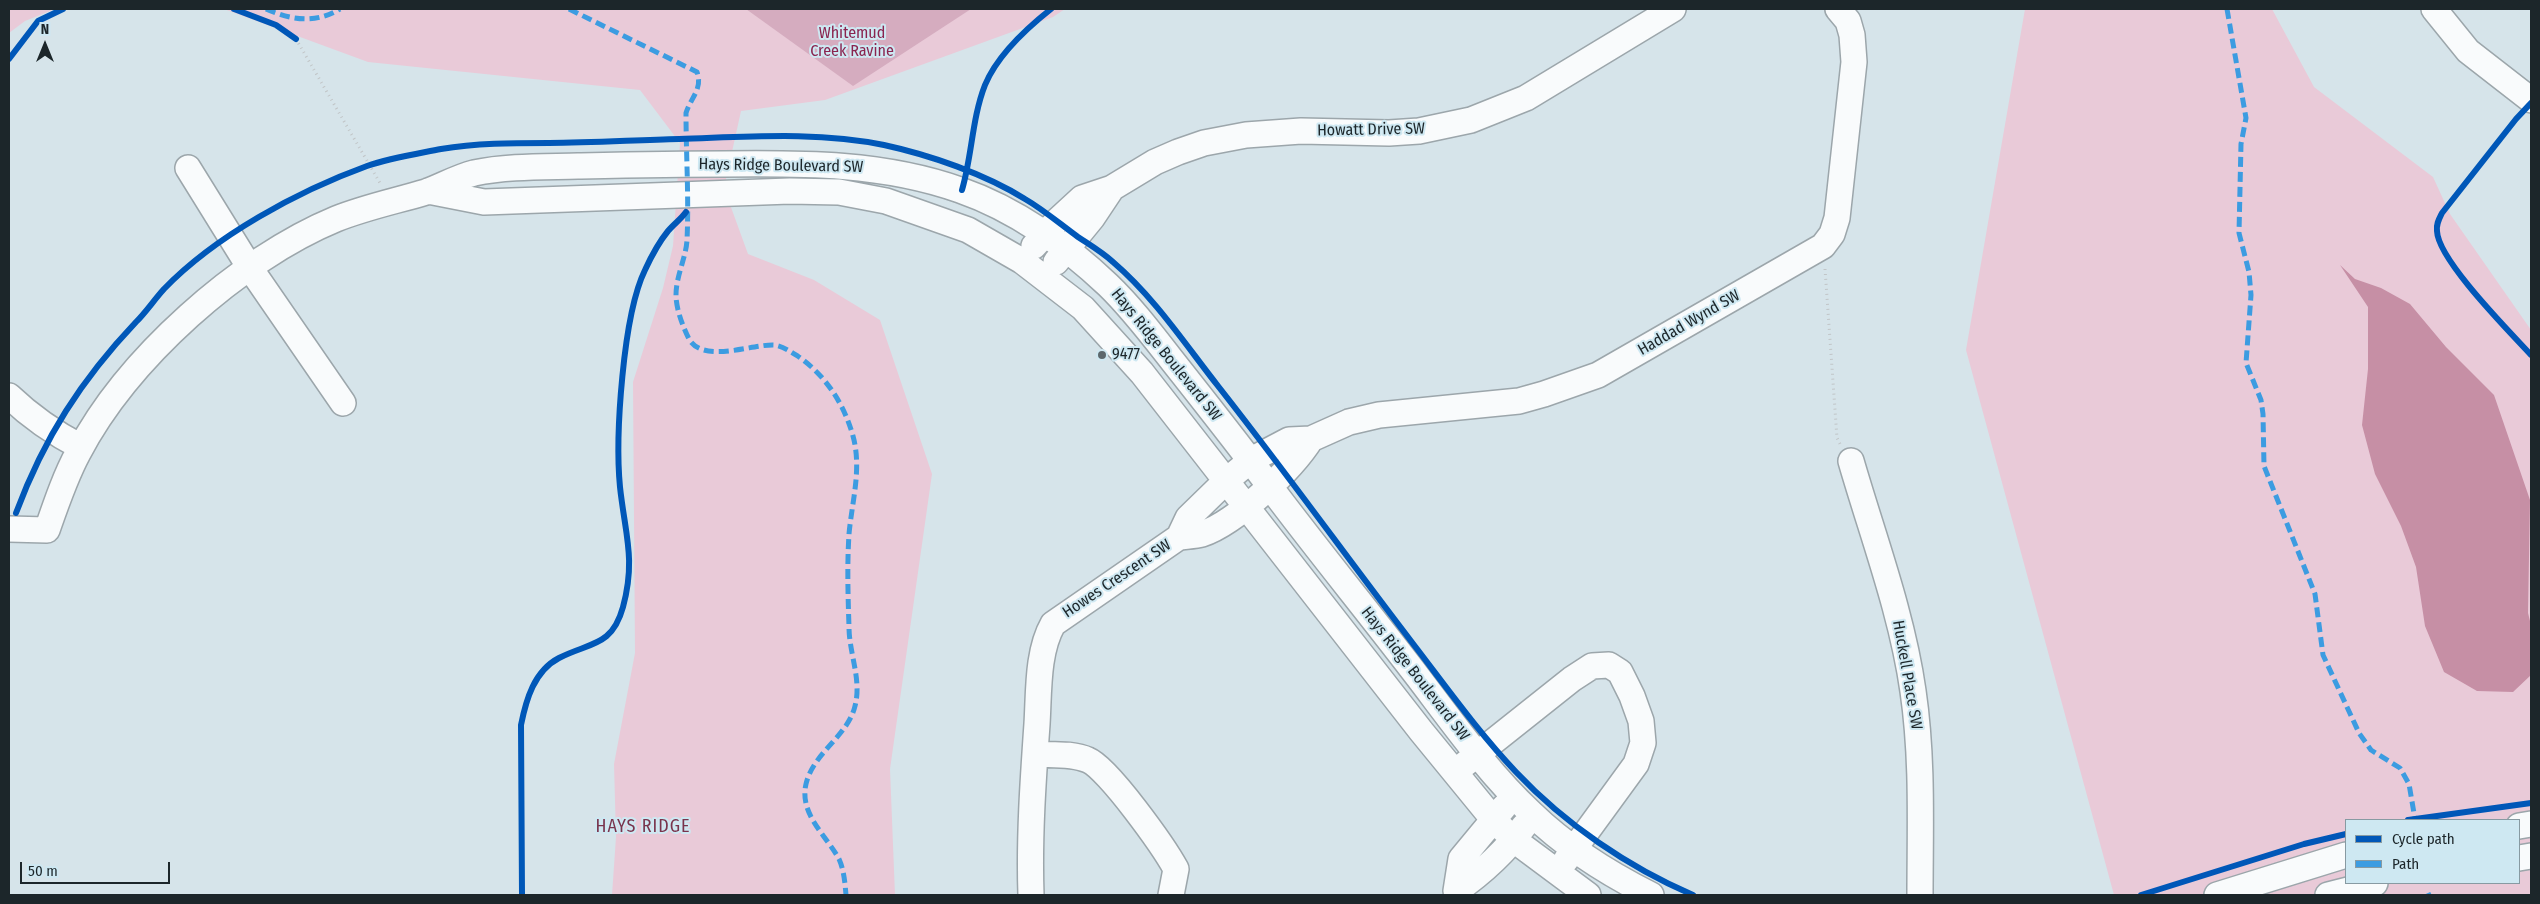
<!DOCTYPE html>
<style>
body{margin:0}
#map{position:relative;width:2540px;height:904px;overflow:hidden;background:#d6e4ea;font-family:"Fira Sans Condensed",sans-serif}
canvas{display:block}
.frame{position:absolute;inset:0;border:10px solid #1c262a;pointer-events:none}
.legend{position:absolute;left:2345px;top:819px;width:175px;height:65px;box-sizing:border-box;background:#cee8f2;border:1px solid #879aa2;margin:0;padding:6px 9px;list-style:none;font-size:15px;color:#1c262a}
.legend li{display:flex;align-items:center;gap:10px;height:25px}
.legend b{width:25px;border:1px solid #879aa2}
.north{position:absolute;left:20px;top:20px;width:50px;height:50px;-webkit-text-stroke:4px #cee8f2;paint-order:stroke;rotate:0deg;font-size:14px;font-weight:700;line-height:20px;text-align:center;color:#1c262a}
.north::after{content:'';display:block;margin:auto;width:18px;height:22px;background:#1c262a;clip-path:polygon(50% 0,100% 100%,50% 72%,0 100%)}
.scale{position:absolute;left:20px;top:862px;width:150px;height:22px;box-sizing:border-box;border:2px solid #1c262a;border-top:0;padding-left:6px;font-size:15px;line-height:18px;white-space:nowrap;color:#1c262a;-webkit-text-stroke:4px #cee8f2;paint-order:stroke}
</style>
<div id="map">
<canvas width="2540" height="904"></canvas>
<div class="frame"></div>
<ul class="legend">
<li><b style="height:6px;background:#0057b8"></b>Cycle path</li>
<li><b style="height:6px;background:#3c9ce1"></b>Path</li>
</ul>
<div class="north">N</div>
<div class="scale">50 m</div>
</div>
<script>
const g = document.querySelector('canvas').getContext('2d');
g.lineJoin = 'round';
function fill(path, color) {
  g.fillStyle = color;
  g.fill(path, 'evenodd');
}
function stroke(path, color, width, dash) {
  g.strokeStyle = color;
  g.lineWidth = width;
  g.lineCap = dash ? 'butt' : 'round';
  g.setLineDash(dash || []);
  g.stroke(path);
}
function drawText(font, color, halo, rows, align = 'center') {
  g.font = font + ' "Fira Sans Condensed",sans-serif';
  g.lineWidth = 4;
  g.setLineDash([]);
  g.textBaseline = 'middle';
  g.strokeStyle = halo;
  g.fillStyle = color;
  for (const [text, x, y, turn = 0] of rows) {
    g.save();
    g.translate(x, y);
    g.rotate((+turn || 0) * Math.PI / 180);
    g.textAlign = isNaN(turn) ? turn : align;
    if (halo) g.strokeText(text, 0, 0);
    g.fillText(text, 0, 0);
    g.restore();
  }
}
const green = new Path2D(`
 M9 9H55L25 21 9 33Z
 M224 9H1065L1053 17 825 100 741 111 724 188 748 254 814 280 880 320 932 474 890 769 895 895H612L616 837 614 764 635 653 633 382 663 288 673 246 680 143 640 90 368 62Z
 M2025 9H2272L2314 87 2433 177 2450 214 2531 330V895H2114L1966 350ZM2346 820H2519V883H2346Z`);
const forest = new Path2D(`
 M746 9H971L853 86Z`);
const water = new Path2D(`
 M2340 265 2355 279 2381 288 2410 304 2446 347 2494 395 2530 500 2528 613 2531 625V675L2513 692 2477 691 2444 672 2425 626 2416 567 2401 526 2375 474 2362 425 2368 369V307Z`);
const path = new Path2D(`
 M296 39 380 183
 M1825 269 1837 438 1840 444`);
const minor = new Path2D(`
 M2434 9 2468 51 2531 100
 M188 168 250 268 343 403
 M428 191 484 202 790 191 839 192 886 201 968 230 1022 261 1083 308 1142 373 1421 731 1493 819 1514 840 1588 895
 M1034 246 1057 221 1082 198 1112 188 1155 162 1178 152 1204 143 1246 135 1301 131 1389 133 1419 131 1471 120 1526 98 1673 9
 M1056 262 1092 218 1112 188
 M9 396C31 417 54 433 81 447
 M1851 461C1873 537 1902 613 1913 691 1923 759 1920 827 1920 895
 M9 529 47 530C56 504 65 477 78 453 127 359 239 259 336 219 366 207 396 201 426 192 442 186 458 177 474 173 508 166 544 167 578 166 627 165 675 164 724 164 804 163 884 163 960 190 1015 209 1067 246 1108 285 1136 312 1158 343 1182 373 1212 411 1242 449 1271 488 1319 552 1370 614 1418 677 1453 723 1489 774 1531 813 1565 846 1609 874 1651 895
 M1179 537C1186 536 1195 536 1202 534 1237 522 1292 469 1311 439
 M1035 754C1051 755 1073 753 1088 760 1108 768 1164 847 1176 869L1171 895
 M1465 764 1572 679 1592 666 1609 665 1620 672 1632 696 1641 721 1643 743 1636 764 1566 860
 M1504 807 1461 859 1456 891C1482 873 1505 852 1524 826
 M2519 826 2531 824
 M2519 858 2531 856
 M1031 895C1029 838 1033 781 1037 724 1039 692 1037 652 1053 624L1179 537 1188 518 1227 480 1251 460 1289 440 1311 439 1349 422 1379 415 1519 401 1544 394 1598 375 1823 246 1832 234 1837 218 1854 62 1852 35 1848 21 1838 9
 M2217 895 2346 855
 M2328 895 2375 883`);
const quiet = new Path2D(`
 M266 9C291 20 315 24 340 9
 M569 9 697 72C703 89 691 97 686 113 686 155 689 198 687 240 686 258 676 276 676 295 676 309 683 327 689 339 703 364 752 344 774 345 783 346 791 352 799 357 826 376 844 404 853 436 862 469 852 501 849 534 847 565 848 596 849 627 849 653 862 680 855 706 848 736 813 753 806 784 799 814 826 835 839 859 844 870 845 883 846 895
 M2227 9 2246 118 2241 144 2239 233 2249 272 2251 295 2246 363 2261 400 2263 414 2264 466 2315 594 2323 655 2359 733 2371 750 2400 768 2409 784 2415 819
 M2428 893 2429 895`);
const cycleway = new Path2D(`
 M234 9 276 25 296 39
 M9 59 38 21 63 9
 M2531 103 2516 119 2442 213C2439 219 2436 224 2437 231 2438 260 2510 332 2531 355
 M962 190C972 156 972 118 985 85 997 56 1027 28 1051 9
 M16 513C44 438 81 380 136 322 146 312 154 300 164 289 215 236 298 191 367 166 390 158 416 154 441 149 476 143 512 143 549 143 592 143 635 140 679 139 746 137 817 131 884 145 930 155 985 174 1025 199 1044 210 1060 224 1078 237 1090 245 1102 252 1113 262 1154 297 1185 344 1218 386 1285 471 1348 559 1414 645 1447 688 1479 733 1516 772 1565 824 1628 867 1693 895
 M2408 820 2531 803
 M522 895 521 725C526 700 534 671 559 658 590 642 612 647 623 607 636 559 625 534 620 487 615 436 623 315 645 270 651 257 659 242 668 231 674 224 681 219 686 212
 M2141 895 2304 844 2346 834`);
const markers = [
 [1102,355,5,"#5d686d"]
];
const parkNames = [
 ["Whitemud",852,34],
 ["Creek Ravine",852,52]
];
const streetNames = [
 ["Howatt Drive SW",1371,130,-1],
 ["Hays Ridge Boulevard SW",781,166,1],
 ["Haddad Wynd SW",1689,323,-30],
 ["Hays Ridge Boulevard SW",1166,355,51],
 ["Howes Crescent SW",1117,579,-34],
 ["Hays Ridge Boulevard SW",1415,674,52],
 ["Huckell Place SW",1907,675,80]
];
const poiNames = [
 ["9477",1112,355]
];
const neighbourhoodNames = [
 ["HAYS RIDGE",643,827]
];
fill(green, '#e9cad8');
fill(forest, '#d5acbf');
fill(water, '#c68fa5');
stroke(minor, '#9ca6ab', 28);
stroke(path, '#c1c5c7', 3, [1, 4]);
stroke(minor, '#f9fbfc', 25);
stroke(quiet, '#3c9ce1', 5, [10, 5]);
stroke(cycleway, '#0057b8', 6);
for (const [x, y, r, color] of markers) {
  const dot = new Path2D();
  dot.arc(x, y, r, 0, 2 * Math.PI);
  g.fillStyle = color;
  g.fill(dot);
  stroke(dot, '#cee8f2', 2);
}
drawText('16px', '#8a244f', '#cee8f2', parkNames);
drawText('16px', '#1c262a', '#cee8f2', streetNames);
drawText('16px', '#1c262a', '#cee8f2', poiNames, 'left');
g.letterSpacing = '1px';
drawText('18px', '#79344d', '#cee8f2', neighbourhoodNames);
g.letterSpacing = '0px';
</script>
